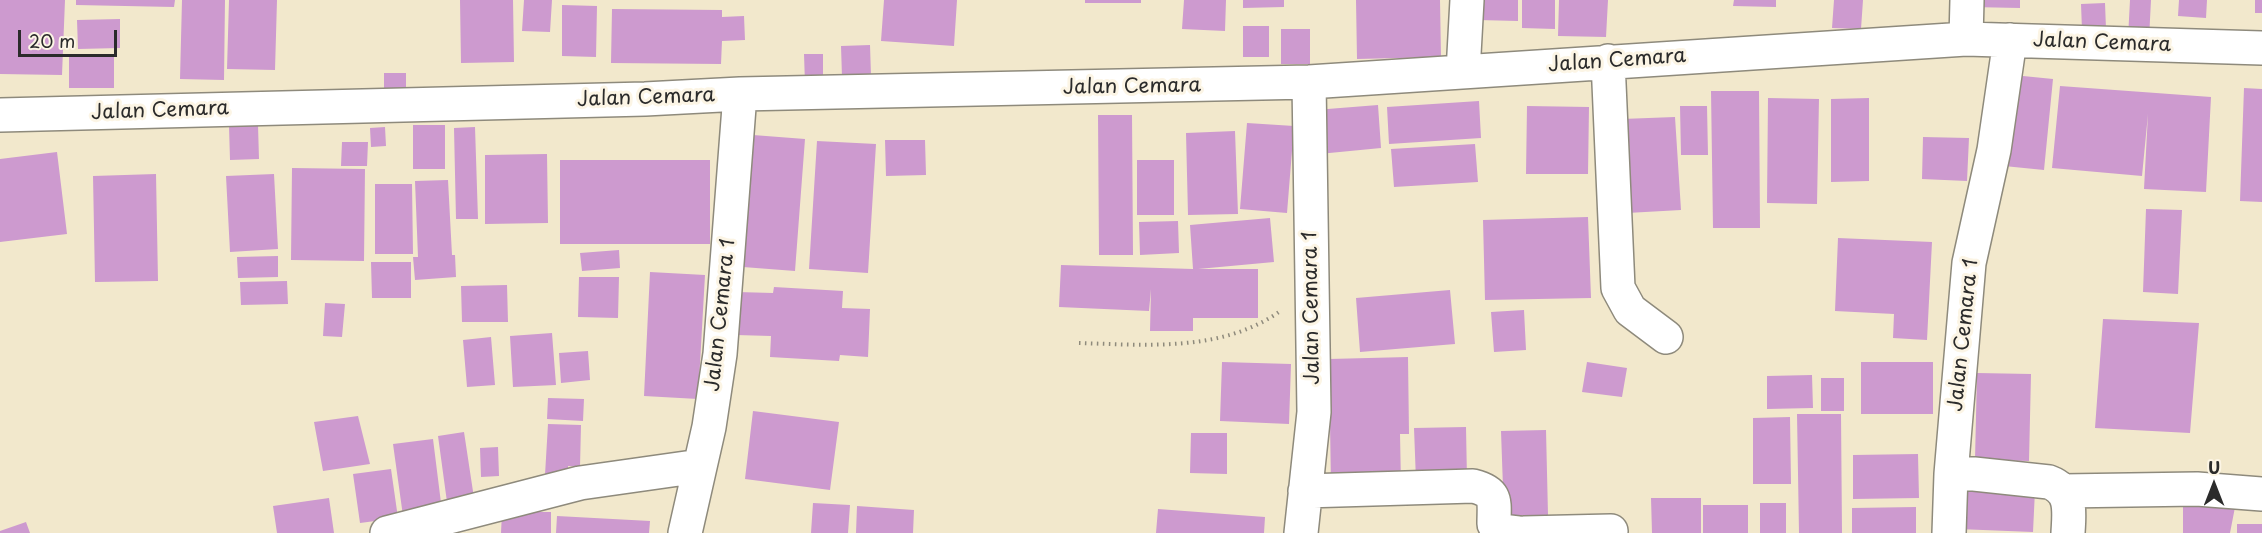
<!DOCTYPE html>
<style>
body{margin:0}
#map{position:relative;width:2262px;height:533px;overflow:hidden;background:#f2e8cc;font-family:"Playpen Sans",sans-serif}
canvas{display:block}
.north{position:absolute;left:2184px;top:455px;width:60px;height:60px;-webkit-text-stroke:4px #fcf5e5;paint-order:stroke;rotate:0deg;font-size:16px;font-weight:700;line-height:24px;text-align:center;color:#2b2b2b}
.north::after{content:'';display:block;margin:auto;width:21px;height:27px;background:#2b2b2b;clip-path:polygon(50% 0,100% 100%,50% 72%,0 100%)}
.scale{position:absolute;left:18px;top:30px;width:99px;height:27px;box-sizing:border-box;border:3px solid #2b2b2b;border-top:0;padding-left:8px;font-size:18px;line-height:21px;white-space:nowrap;color:#2b2b2b;-webkit-text-stroke:4px #fcf5e5;paint-order:stroke}
</style>
<div id="map">
<canvas width="2262" height="533"></canvas>
<div class="north">U</div>
<div class="scale">20 m</div>
</div>
<script>
const g = document.querySelector('canvas').getContext('2d');
g.lineJoin = 'round';
function fill(path, color) {
  g.fillStyle = color;
  g.fill(path, 'evenodd');
}
function stroke(path, color, width, dash) {
  g.strokeStyle = color;
  g.lineWidth = width;
  g.lineCap = dash ? 'butt' : 'round';
  g.setLineDash(dash || []);
  g.stroke(path);
}
function drawText(font, color, halo, rows, align = 'center') {
  g.font = font + ' "Playpen Sans",sans-serif';
  g.lineWidth = 6;
  g.setLineDash([]);
  g.textBaseline = 'middle';
  g.strokeStyle = halo;
  g.fillStyle = color;
  for (const [text, x, y, turn = 0] of rows) {
    g.save();
    g.translate(x, y);
    g.rotate((+turn || 0) * Math.PI / 180);
    g.textAlign = isNaN(turn) ? turn : align;
    if (halo) g.strokeText(text, 0, 0);
    g.fillText(text, 0, 0);
    g.restore();
  }
}
const building = new Path2D(`
 M0 0H65L62 75 0 74Z
 M76 0H175L174 7 76 5Z
 M182 0H225L224 80 180 79Z
 M229 0H277L275 70 227 69Z
 M460 0H513L514 62 461 63Z
 M524 0H552L550 32 522 31Z
 M884 0H957L954 46 881 41Z
 M1085 0H1141V3H1085Z
 M1184 0H1226L1225 31 1182 29Z
 M1243 0H1284V7L1243 8Z
 M1356 0H1440L1441 57 1357 59Z
 M1478 0H1518V21L1478 20Z
 M1522 0H1555V29L1522 28Z
 M1559 0H1608L1606 37 1558 36Z
 M1734 0H1776V7L1733 6Z
 M1834 0H1863L1861 29 1832 28Z
 M1972 0H2020V8L1971 7Z
 M2130 0H2151L2149 39 2128 38Z
 M2179 0H2207L2206 18 2178 16Z
 M2255 0H2262V13H2255Z
 M2105 3 2106 29 2082 30 2081 4Z
 M562 5 597 6 596 57 562 56Z
 M612 9 722 10V17L744 16 745 40 722 41 721 64 611 63Z
 M120 19V48L78 49 77 20Z
 M1243 26H1269V57H1243Z
 M1281 29H1310V64H1281Z
 M870 45 871 76 842 77 841 46Z
 M69 54H114V88H69Z
 M804 54H823V84H805Z
 M384 73H406V89H384Z
 M2013 75 2053 79 2044 170 2004 166Z
 M2060 86 2211 97 2206 192 2144 189 2148 114 2142 176 2052 168Z
 M2244 88 2262 89V202L2240 201Z
 M1711 91H1759L1760 228H1713Z
 M1768 98 1819 99 1817 204 1767 203Z
 M1869 98V181L1831 182V99Z
 M1479 101 1481 138 1389 144 1387 107Z
 M1378 105 1381 148 1319 154 1315 110Z
 M1527 106 1589 107 1588 174H1526Z
 M1680 106H1707L1708 155H1681Z
 M1098 115H1132L1133 255H1099Z
 M1675 117 1681 210 1627 213 1622 119Z
 M1247 123 1294 126 1287 213 1240 209Z
 M258 125 259 159 230 160 229 126Z
 M413 125H445V169H413Z
 M385 127 386 146 371 147 370 128Z
 M475 127 478 219H456L454 128Z
 M1235 131 1238 214 1188 215 1186 133Z
 M753 135 805 139 795 271 743 267Z
 M1923 137 1969 138 1967 181 1922 179Z
 M885 140H925L926 175 886 176Z
 M817 141 876 144 868 273 809 269Z
 M342 142H368L367 166H341Z
 M1475 144 1478 182 1394 187 1391 149Z
 M57 152 67 234 0 242V159Z
 M547 154 548 223 485 224V155Z
 M560 160H710V244H560Z
 M1137 160H1174V215H1137Z
 M292 168 365 169 364 261 291 260Z
 M156 174 158 281 95 282 93 176Z
 M274 174 278 249 230 252 226 176Z
 M448 180 452 255H455L456 277 415 280 413 257H418L415 181Z
 M375 184H412L413 254H375Z
 M2146 209 2182 210 2178 294 2143 292Z
 M1588 217 1591 298 1485 300 1483 220Z
 M1270 218 1274 262 1198 269H1258V318H1193V331H1150L1151 289 1149 311 1059 307 1061 265 1193 269 1190 225Z
 M1178 221 1179 253 1140 255 1139 222Z
 M1838 238 1932 242 1927 340 1893 338 1894 314 1835 311Z
 M619 250 620 268 582 271 580 253Z
 M278 256V277L238 278 237 257Z
 M371 262H411V298H372Z
 M650 272 705 275 698 399 644 396Z
 M579 277H619L618 318 578 317Z
 M287 281 288 304 241 305 240 282Z
 M507 285 508 322H462L461 286Z
 M774 287 843 291 842 308 870 309 868 357 840 355 839 361 770 357 771 336 736 335 737 292 773 293Z
 M1450 290 1455 344 1360 352 1356 298Z
 M325 303 345 304 342 337 323 336Z
 M1524 310 1526 350 1494 352 1491 312Z
 M2103 319 2199 323 2190 433 2095 428Z
 M552 333 556 385 513 387 510 336Z
 M491 337 495 385 467 387 463 340Z
 M588 351 590 380 561 383 559 353Z
 M1408 357 1409 434H1400L1401 485 1331 487 1329 359Z
 M1222 362 1291 364 1289 424 1220 421Z
 M1587 362 1627 368 1622 397 1582 392Z
 M1861 362H1933V414H1861Z
 M1977 373 2031 374 2029 461 1975 460Z
 M1812 375 1813 408 1767 409V376Z
 M1821 378H1844V411H1821Z
 M548 398 584 399 583 421 547 419Z
 M753 411 839 422 830 490 745 479Z
 M1797 414H1841L1842 533H1799Z
 M358 416 370 464 323 471 314 422Z
 M1790 417 1791 484H1753V418Z
 M548 424 581 425 580 467 568 466V477L545 475Z
 M1466 427 1467 480 1416 481 1414 428Z
 M1546 430 1548 515 1504 516 1501 431Z
 M464 432 474 498 447 502 438 436Z
 M1191 433H1227V474L1190 473Z
 M433 439 442 511 403 516 393 444Z
 M498 447 499 476 481 477 480 448Z
 M1918 454 1919 498 1853 499V455Z
 M391 469 398 518 360 523 353 474Z
 M1959 487 2035 490 2033 532 1958 529Z
 M329 498 334 533H277L273 506Z
 M1651 498H1701V533H1652Z
 M2183 502H2236L2230 533H2183Z
 M813 503 850 505 848 533H811Z
 M1760 503H1786V533H1760Z
 M1703 505H1748V533H1703Z
 M857 506 914 510 913 533H856Z
 M1916 507V533H1852V508Z
 M1158 509 1265 517 1264 533H1156Z
 M502 512H551V533H501Z
 M557 516 650 521 649 533H556Z
 M26 522 30 533H0V531Z
 M2237 524H2262V533H2237Z`);
const path = new Path2D(`
 M1079 343C1147 345 1221 352 1279 312`);
const minor = new Path2D(`
 M1966 39 1967 0
 M2010 40 1994 150 1969 263 1951 474H1974L2049 482C2073 491 2069 512 2068 533
 M1608 61 1618 288 1630 310 1666 337
 M1463 72 1467 0
 M0 115 645 99 740 94 1309 82 1966 39 2262 48
 M1305 491 1473 486C1498 492 1494 502 1494 524L1501 531 1518 533
 M2063 491 2197 489 2262 494
 M387 533 580 483 700 466
 M685 533 709 427 720 354 740 94
 M1301 533 1314 412 1309 82
 M1524 533 1611 531
 M1949 533 1951 474`);
const streetNames = [
 ["Jalan Cemara",2102,43,2],
 ["Jalan Cemara",1617,61,-4],
 ["Jalan Cemara",1132,87,-1],
 ["Jalan Cemara",646,98,-2],
 ["Jalan Cemara",160,111,-2],
 ["Jalan Cemara 1",1312,308,-91],
 ["Jalan Cemara 1",721,315,-84],
 ["Jalan Cemara 1",1964,335,-84]
];
fill(building, '#cd9acf');
stroke(minor, '#8e8a7c', 36);
stroke(path, '#8e8a7c', 4, [1.5, 4.5]);
stroke(minor, '#fff', 33);
drawText('20px', '#2b2b2b', '#fcf5e5', streetNames);
</script>
